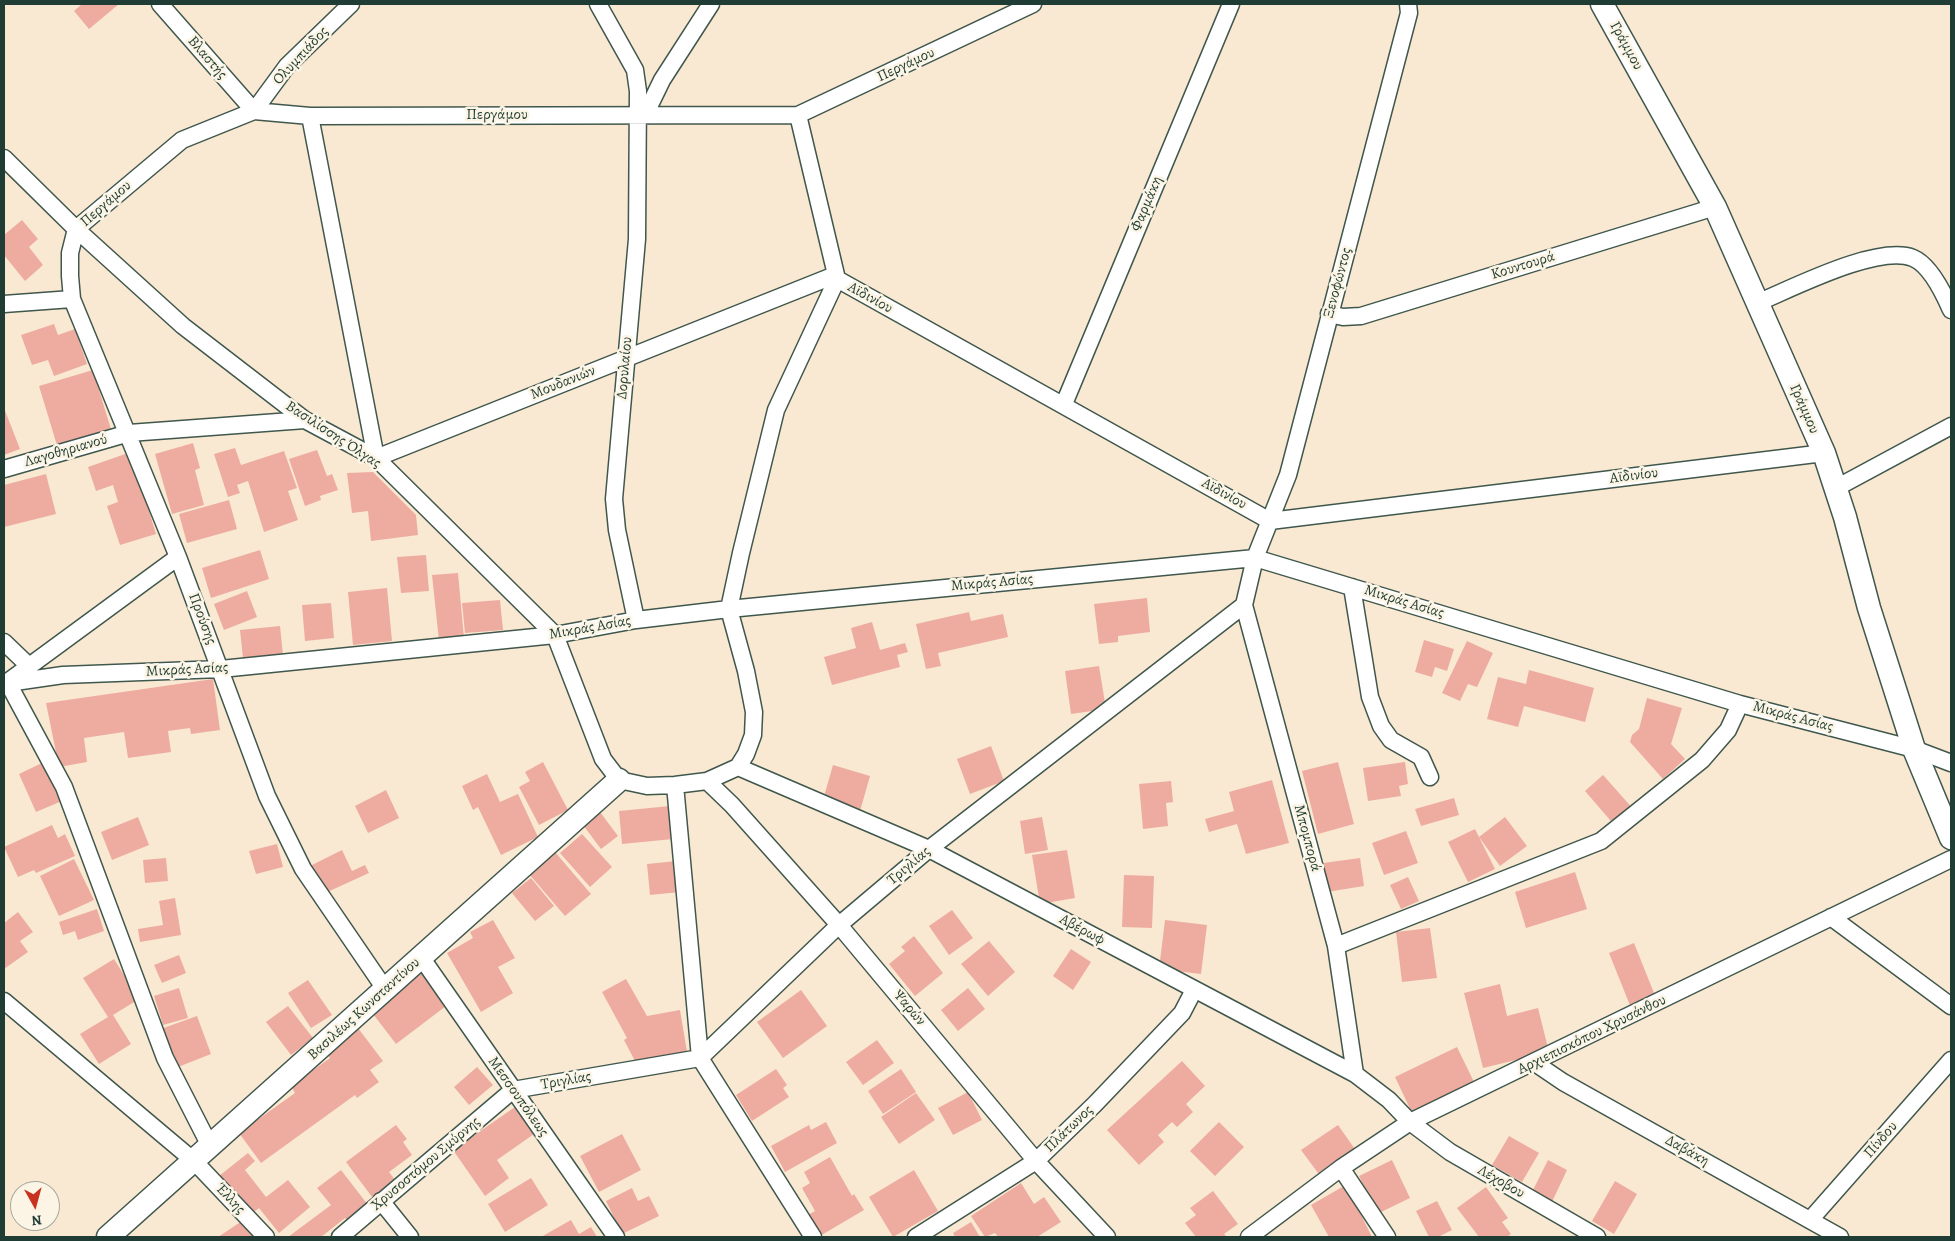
<!DOCTYPE html>
<meta charset="utf-8">
<style>
body{margin:0}
#map{position:relative;width:1955px;height:1241px;overflow:hidden;background:#f9e9d3;font-family:Alegreya,serif}
canvas{display:block}
.frame{position:absolute;inset:0;border:5px solid #1f3d34;pointer-events:none}
.north{position:absolute;left:10px;top:1181px;width:50px;height:50px;box-sizing:border-box;background:#fcf5e5;border:1px solid #a4ab9e;border-radius:50%;rotate:173deg;font-size:14px;font-weight:700;line-height:20px;text-align:center;color:#1f3d34}
.north::after{content:'';display:block;margin:auto;width:18px;height:22px;background:#c8321e;clip-path:polygon(50% 0,100% 100%,50% 72%,0 100%)}
</style>
<div id="map">
<canvas width="1955" height="1241"></canvas>
<div class="frame"></div>
<div class="north">N</div>
</div>
<script>
const g = document.querySelector('canvas').getContext('2d');
g.lineJoin = 'round';
function fill(path, color) {
  g.fillStyle = color;
  g.fill(path, 'evenodd');
}
function stroke(path, color, width, dash) {
  g.strokeStyle = color;
  g.lineWidth = width;
  g.lineCap = dash ? 'butt' : 'round';
  g.setLineDash(dash || []);
  g.stroke(path);
}
function drawText(font, color, halo, rows, align = 'center') {
  g.font = font + ' Alegreya,serif';
  g.lineWidth = 5;
  g.setLineDash([]);
  g.textBaseline = 'middle';
  g.strokeStyle = halo;
  g.fillStyle = color;
  for (const [text, x, y, turn = 0] of rows) {
    g.save();
    g.translate(x, y);
    g.rotate((+turn || 0) * Math.PI / 180);
    g.textAlign = isNaN(turn) ? turn : align;
    if (halo) g.strokeText(text, 0, 0);
    g.fillText(text, 0, 0);
    g.restore();
  }
}
const building = new Path2D(`
 M82 4H119L89 29 74 11Z
 M22 220 38 239 29 247 43 265 25 281 4 255V235Z
 M54 324 58 335 75 329 87 364 54 376 48 360 32 365 21 335Z
 M93 370 113 436 59 452 39 386Z
 M4 408 20 449 4 455Z
 M193 443 200 468 195 470 204 505 172 514 155 454Z
 M235 448 241 465 284 451 297 488 288 491 298 520 264 532 248 481 237 485 240 493 228 497 214 454Z
 M317 450 327 476 332 474 338 490 320 496 321 500 305 506 289 459Z
 M131 452 156 534 120 545 107 506 118 502 113 485 96 491 88 467Z
 M373 472 416 515 418 535 371 541 368 511 352 513 347 473Z
 M46 474 56 514 4 527V485Z
 M229 500 237 529 187 543 179 514Z
 M260 550 269 579 211 598 202 568Z
 M426 555 429 591 401 593 397 557Z
 M458 573 464 638 439 641 432 575Z
 M387 588 392 641 353 645 348 592Z
 M247 591 257 617 224 630 214 604Z
 M1147 598 1150 632 1118 636V642L1099 644 1094 604Z
 M500 600 503 630 465 633 462 603Z
 M331 603 334 638 305 641 302 605Z
 M969 612 971 621 1003 614 1008 637 938 653 941 666 926 669 916 624Z
 M872 622 880 650 905 643 908 652 897 655 900 667 832 685 824 657 856 648 851 628Z
 M280 626 283 655 243 658 240 630Z
 M1424 640 1454 649 1447 671 1435 667 1432 677 1415 672Z
 M1467 641 1493 653 1477 687 1468 684 1460 701 1442 693Z
 M1099 666 1106 709 1071 714 1065 671Z
 M1529 670 1594 688 1585 722 1524 706 1518 727 1487 719 1498 677 1526 684Z
 M213 679 220 730 191 734 190 728 168 731 171 752 128 758 124 732 84 738 87 762 59 767 46 703Z
 M1647 698 1682 708 1671 744 1685 759 1663 779 1630 742 1632 735 1639 729Z
 M991 746 1004 781 970 794 957 759Z
 M44 762 62 801 36 812 19 774Z
 M543 762 568 810 539 825 519 787 530 781 525 772Z
 M1338 762 1354 824 1318 834 1302 771Z
 M1405 762 1408 784 1399 786 1401 796 1368 801 1363 768Z
 M833 765 870 776 860 811 823 800Z
 M487 774 500 802 518 794 538 837 501 855 478 807 473 810 462 786Z
 M1603 775 1635 811 1616 827 1585 791Z
 M1272 780 1289 843 1246 854 1237 824 1209 832 1205 819 1234 811 1229 792Z
 M1171 781 1173 802 1166 803 1168 826 1143 829 1139 784Z
 M386 790 399 818 368 833 355 806Z
 M1454 798 1459 815 1421 826 1415 809Z
 M670 806 673 839 622 844 619 811Z
 M600 812 618 836 601 849 583 825Z
 M138 817 149 845 112 860 101 832Z
 M1042 817 1048 850 1025 854 1020 821Z
 M1505 817 1527 846 1500 866 1479 837Z
 M52 825 58 838 65 834 75 856 36 873 34 870 18 877 4 847Z
 M1475 829 1495 869 1468 882 1448 842Z
 M1406 831 1418 863 1384 875 1372 843Z
 M582 834 612 867 590 887 560 853Z
 M277 844 283 867 256 874 249 851Z
 M342 850 352 871 365 865 369 873 323 894 310 866Z
 M1067 850 1075 898 1040 904 1032 855Z
 M555 852 591 894 565 916 529 874Z
 M166 858 168 881 145 883 143 860Z
 M1360 858 1364 886 1327 892 1323 863Z
 M74 859 94 900 59 916 40 876Z
 M677 861 680 892 650 895 647 864Z
 M1575 872 1587 909 1526 928 1515 892Z
 M1124 875 1154 876 1152 928 1122 927Z
 M1408 877 1419 901 1401 909 1390 885Z
 M531 878 554 906 535 921 512 893Z
 M175 898 181 935 140 942 138 929 163 925 159 901Z
 M97 909 104 931 78 940 75 931 63 935 59 922Z
 M952 910 973 938 949 955 929 926Z
 M18 912 33 932 20 941 28 952 4 969V923Z
 M493 920 515 958 498 967 513 993 481 1012 447 953 473 938 470 932Z
 M1165 920 1207 925 1201 974 1159 969Z
 M1430 928 1437 978 1402 982 1396 932Z
 M914 936 943 973 915 996 889 964 905 951 901 947Z
 M989 941 1015 972 988 996 961 964Z
 M1634 943 1656 998 1631 1008 1609 953Z
 M1071 949 1091 962 1073 990 1053 976Z
 M179 955 186 973 162 983 154 965Z
 M114 959 139 999 113 1015 131 1044 99 1064 80 1034 108 1017 83 978Z
 M424 969 450 1003 396 1044 370 1010Z
 M626 979 647 1016 680 1010 687 1052 635 1061 624 1040 627 1038 602 992Z
 M308 980 332 1015 311 1028 288 993Z
 M1500 984 1507 1016 1538 1008 1549 1052 1483 1068 1464 993Z
 M179 988 188 1018 163 1025 154 996Z
 M968 988 985 1009 958 1031 941 1010Z
 M801 990 827 1026 783 1058 757 1022Z
 M288 1006 313 1038 291 1055 266 1022Z
 M197 1016 211 1054 173 1069 158 1030Z
 M358 1028 383 1061 370 1070 379 1082 357 1098 355 1095 261 1163 239 1133 295 1093 291 1086 330 1058 325 1052Z
 M877 1040 894 1063 863 1085 846 1062Z
 M1457 1047 1476 1086 1414 1117 1395 1077Z
 M1182 1061 1205 1086 1186 1104 1193 1112 1177 1127 1172 1122 1158 1135 1164 1142 1139 1165 1107 1130Z
 M477 1067 493 1085 469 1105 454 1087Z
 M776 1069 787 1085 783 1088 789 1097 752 1121 736 1095Z
 M901 1069 916 1092 883 1114 868 1091Z
 M968 1092 982 1120 953 1135 938 1108Z
 M916 1093 935 1120 899 1144 881 1117Z
 M515 1107 534 1134 497 1160 509 1178 485 1196 453 1150Z
 M826 1122 837 1143 785 1172 771 1146 809 1125 811 1130Z
 M1219 1122 1244 1147 1215 1176 1190 1151Z
 M396 1125 407 1139 403 1142 412 1155 389 1172 395 1180 372 1197 346 1162Z
 M1338 1125 1357 1152 1321 1177 1301 1150Z
 M622 1134 641 1170 599 1192 580 1156Z
 M1509 1136 1539 1153 1522 1182 1492 1165Z
 M248 1153 255 1161 245 1170 266 1197 288 1180 310 1207 279 1233 259 1208 250 1215 219 1176Z
 M830 1157 852 1196 854 1194 864 1210 820 1236 808 1215 815 1211 802 1188 810 1183 804 1172Z
 M1392 1160 1410 1198 1377 1214 1359 1176Z
 M1548 1160 1567 1170 1552 1202 1532 1192Z
 M341 1170 368 1205 348 1221 345 1218 321 1237H288L331 1205 317 1188Z
 M914 1170 938 1211 893 1237 869 1197Z
 M531 1178 548 1205 505 1232 488 1204Z
 M1615 1181 1637 1194 1614 1234 1592 1221Z
 M1021 1183 1034 1204 1044 1197 1061 1222 1037 1237H998L995 1233 985 1237 971 1216Z
 M1344 1186 1361 1215 1372 1237H1329L1311 1205Z
 M1486 1187 1508 1218 1502 1222 1511 1234 1507 1237H1479L1457 1208Z
 M632 1188 638 1201 649 1196 659 1216 622 1234 606 1201Z
 M1213 1191 1238 1224 1224 1234 1227 1237H1196L1185 1223 1196 1215 1190 1208Z
 M1437 1201 1452 1230 1438 1237H1429L1416 1211Z
 M571 1220 579 1234 591 1227 597 1237H541Z
 M242 1221 253 1237H218Z
 M971 1222 980 1237H955L953 1233Z`);
const street = new Path2D(`
 M160 4 254 111 287 66 351 4
 M598 4 635 70 638 91 637 239 614 499 617 530 636 620
 M645 115 662 80 711 4
 M798 115 837 279 1270 521 1824 453
 M310 116 376 458
 M4 158 76 229 182 140 254 111 310 116 798 115 1033 4
 M1757 303C1793 288 1878 244 1913 258 1930 265 1944 294 1951 310
 M4 304 72 299
 M1329 314 1343 317 1361 316 1715 207
 M1064 404 1231 4
 M376 458 835 275
 M4 469 129 433 305 420
 M1836 488 1951 426
 M1352 587 1370 697 1381 726 1391 740 1421 757 1430 777
 M1244 605 1336 946 1355 1074
 M4 642 29 666
 M9 681 178 557
 M738 767 929 849 1355 1074 1389 1100 1410 1122 1450 1152 1597 1237
 M707 781 732 805 839 925 1036 1161 1107 1237
 M675 785 700 1058 813 1237
 M1831 917 1951 1006
 M1336 946 1601 841 1702 760 1728 730 1740 704
 M421 957 616 1237
 M385 989 303 869 267 796 178 557 72 299 70 276V253L76 229 183 326 305 420 376 458 555 635 603 759 619 780 647 786 675 785 707 781 738 767 746 754 753 735 754 712 746 671 729 609 741 553 776 410 837 279
 M4 1001 194 1161 266 1237
 M1535 1063 1563 1082 1840 1237
 M210 1146 165 1058 64 787 8 683 63 675 221 669 555 635 636 620 729 609 1255 558 1740 704 1914 749 1951 763
 M1341 1168 1387 1237
 M381 1201 410 1237
 M1810 1220 1951 1060
 M340 1237 513 1090 700 1058 839 925 929 849 1244 605 1255 558 1288 475 1409 13 1408 4
 M916 1237 1036 1161 1095 1104 1182 1013 1194 990
 M1249 1237 1341 1168 1410 1122 1951 859`);
const secondary = new Path2D(`
 M1602 4 1715 207 1824 453 1845 517 1869 608 1914 749 1951 838
 M108 1237 619 780`);
const streetNames = [
 ["Γράμμου",1626,46,61],
 ["Ολυμπιάδος",301,56,-47],
 ["Βλαστής",207,58,49],
 ["Περγάμου",906,65,-25],
 ["Περγάμου",497,115],
 ["Περγάμου",106,204,-41],
 ["Φαρμάκη",1147,204,-67],
 ["Κουντουρά",1523,266,-17],
 ["Ξενοφώντος",1338,283,-75],
 ["Αϊδινίου",870,298,29],
 ["Δορυλαίου",625,368,-85],
 ["Μουδανιών",563,383,-22],
 ["Γράμμου",1804,409,66],
 ["Βασιλίσσης Όλγας",333,435,33],
 ["Λαγοθηριανού",66,451,-16],
 ["Αϊδινίου",1634,476,-7],
 ["Αϊδινίου",1224,494,29],
 ["Μικράς Ασίας",992,583,-5],
 ["Μικράς Ασίας",1404,602,17],
 ["Προύσης",202,619,69],
 ["Μικράς Ασίας",590,628,-10],
 ["Μικράς Ασίας",187,670,-3],
 ["Μικράς Ασίας",1793,717,15],
 ["Μπομπορά",1307,838,75],
 ["Τριγλίας",909,866,-40],
 ["Αβέρωφ",1082,930,28],
 ["Ψαρών",909,1008,50],
 ["Βασιλέως Κωνσταντίνου",364,1009,-42],
 ["Αρχιεπισκόπου Χρυσάνθου",1592,1035,-26],
 ["Τριγλίας",566,1081,-10],
 ["Μεσσουπόλεως",518,1097,55],
 ["Πλάτωνος",1069,1129,-44],
 ["Πίνδου",1881,1140,-49],
 ["Δαβάκη",1687,1151,29],
 ["Χρυσοστόμου Σμύρνης",426,1164,-40],
 ["Λέχοβου",1501,1182,30],
 ["Έλλης",230,1199,47]
];
fill(building, '#eeaca0');
stroke(street, '#40574c', 19);
stroke(secondary, '#40574c', 25);
stroke(street, '#fff', 16);
stroke(secondary, '#fff', 22);
drawText('15px', '#1f3d34', '#fcf5e5', streetNames);
</script>
